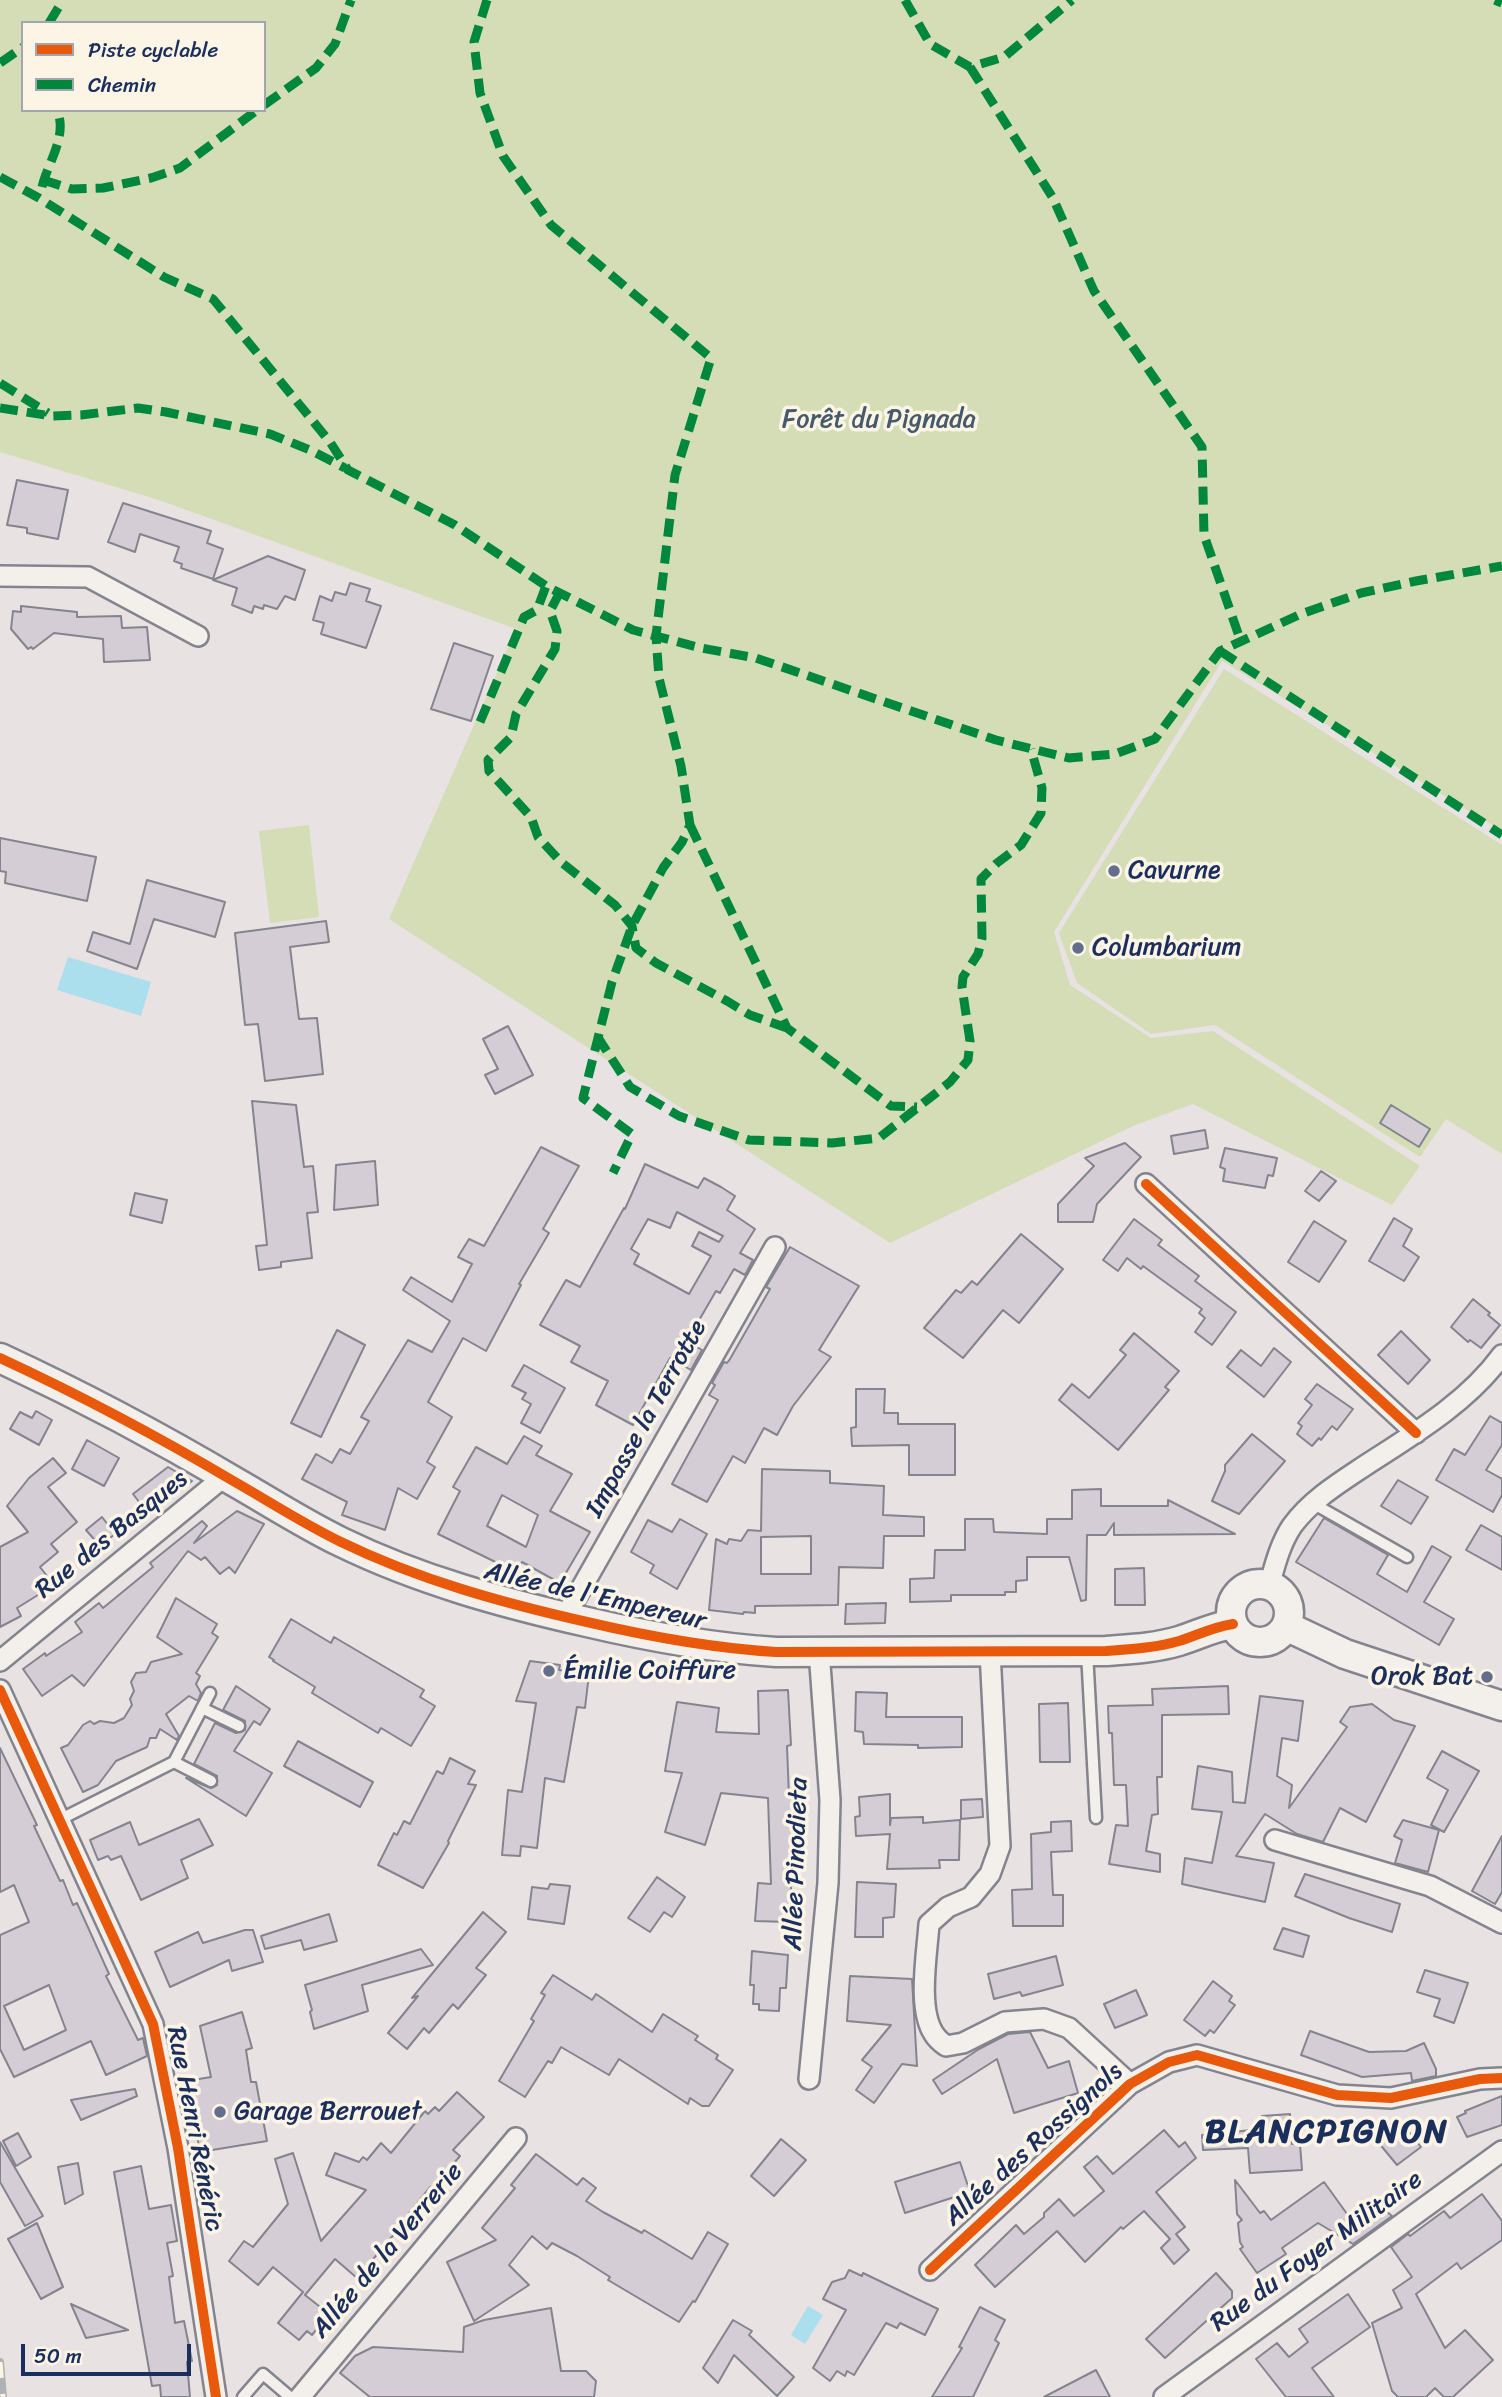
<!DOCTYPE html>
<meta charset="utf-8">
<style>
body{margin:0}
#map{position:relative;width:1502px;height:2397px;overflow:hidden;background:#e9e2e3;font-family:Sriracha,sans-serif}
canvas{display:block}
.legend{position:absolute;left:21px;top:21px;width:245px;height:91px;box-sizing:border-box;background:#fcf5e5;border:2px solid #a2a6af;margin:0;padding:9px 12px;list-style:none;font-size:21px;color:#1b2f5e}
.legend li{display:flex;align-items:center;gap:14px;height:35px}
.legend b{width:35px;border:2px solid #a2a6af}
.scale{position:absolute;left:21px;top:2344px;width:170px;height:32px;box-sizing:border-box;border:4px solid #1b2f5e;border-top:0;padding-left:9px;font-size:21px;line-height:24px;white-space:nowrap;color:#1b2f5e;-webkit-text-stroke:5px #fcf5e5;paint-order:stroke}
</style>
<div id="map">
<canvas width="1502" height="2397"></canvas>
<ul class="legend">
<li><b style="height:9px;background:#e8590c"></b>Piste cyclable</li>
<li><b style="height:9px;background:#00873e"></b>Chemin</li>
</ul>
<div class="scale">50 m</div>
</div>
<script>
const g = document.querySelector('canvas').getContext('2d');
g.lineJoin = 'round';
function fill(path, color) {
  g.fillStyle = color;
  g.fill(path, 'evenodd');
}
function stroke(path, color, width, dash) {
  g.strokeStyle = color;
  g.lineWidth = width;
  g.lineCap = dash ? 'butt' : 'round';
  g.setLineDash(dash || []);
  g.stroke(path);
}
function drawText(font, color, halo, rows, align = 'center') {
  g.font = font + ' Sriracha,sans-serif';
  g.lineWidth = 7;
  g.setLineDash([]);
  g.textBaseline = 'middle';
  g.strokeStyle = halo;
  g.fillStyle = color;
  for (const [text, x, y, turn = 0] of rows) {
    g.save();
    g.translate(x, y);
    g.rotate((+turn || 0) * Math.PI / 180);
    g.textAlign = isNaN(turn) ? turn : align;
    if (halo) g.strokeText(text, 0, 0);
    g.fillText(text, 0, 0);
    g.restore();
  }
}
const green = new Path2D(`
 M0 0H1502V831L1222 661 1054 932 1070 985 1151 1038 1213 1031 1420 1166 1392 1205 1193 1104 1135 1125 890 1243 389 919 516 629 159 500 0 452ZM23 23H264V110H23Z
 M1224 669 1502 845V1154L1446 1119 1420 1157 1215 1025 1151 1034 1077 983 1059 933Z
 M309 825 319 917 270 923 259 831Z`);
const water = new Path2D(`
 M68 957 151 982 141 1016 57 990Z
 M808 2306 823 2315 805 2344 791 2335Z`);
const building = new Path2D(`
 M17 480 68 490 58 539 27 533V528L7 525Z
 M123 503 211 531 207 543 223 549 213 579 181 568 182 564 174 561 179 547 140 534 135 552 108 542Z
 M268 556 305 570 295 600 285 596 277 609 264 605 263 609 254 606 252 613 232 605 237 588 213 580Z
 M350 583 370 589 366 601 381 606 366 648 321 634 324 623 313 620 320 596 332 601 335 592 346 595Z
 M21 606 77 612V617L121 616 122 628 147 627 150 660 104 662 103 639 54 633 33 649 31 647 28 649 11 629 13 611 21 612Z
 M454 643 493 656 471 721 431 709Z
 M0 838 96 857 87 901 5 883 6 872 0 871Z
 M147 880 225 902 215 937 154 919 137 969 87 951 93 932 130 944Z
 M326 921 329 942 290 947 299 1019 317 1018 323 1074 265 1081 258 1024 245 1025 235 933Z
 M508 1026 533 1075 495 1094 485 1075 498 1069 483 1039Z
 M252 1101 296 1105 304 1167 313 1166 318 1212 307 1213 312 1258 281 1262V1267L259 1270 256 1246 267 1245Z
 M1391 1105 1430 1129 1419 1147 1380 1123Z
 M1205 1130 1208 1148 1174 1154 1171 1136Z
 M1125 1143 1141 1157 1097 1204 1093 1222H1058V1204L1094 1166 1085 1158Z
 M541 1147 579 1166 543 1229 549 1233 519 1284 521 1285 486 1351 463 1338 428 1402 452 1417 427 1462 435 1467 417 1499 398 1488 385 1530 342 1515 347 1502 302 1479 316 1454 332 1463 340 1449 350 1454 369 1421 361 1417 408 1340 432 1352 450 1321 403 1290 411 1277 452 1302 472 1264 458 1257 469 1239 484 1246Z
 M1225 1148 1277 1158 1273 1176 1268 1175 1265 1188 1223 1181 1225 1169 1220 1167Z
 M375 1161 378 1205 334 1210 336 1165Z
 M645 1164 698 1188 704 1178 721 1187 735 1196 727 1210 755 1229 740 1253 753 1260 745 1275 734 1269 720 1293 716 1291 687 1341 702 1350 691 1370 670 1358 633 1425 596 1405 608 1381 571 1362 580 1346 540 1325 566 1280 580 1287 624 1208 625 1209ZM677 1212 723 1236 719 1242 699 1232 692 1246 711 1256 689 1294 634 1264 639 1254 631 1249 648 1219 670 1228Z
 M1321 1171 1336 1181 1319 1201 1305 1191Z
 M135 1193 167 1200 162 1223 130 1215Z
 M1394 1218 1412 1229 1403 1246 1419 1257 1404 1281 1369 1261Z
 M1134 1219 1162 1240 1158 1245 1199 1276 1195 1281 1236 1312 1212 1345 1195 1332 1205 1318 1199 1313 1202 1309 1143 1266 1141 1269 1127 1258 1118 1271 1103 1260Z
 M1314 1221 1346 1241 1319 1282 1288 1262Z
 M1021 1234 1063 1269 1019 1323 1003 1310 963 1358 924 1328 956 1290 961 1293 972 1281 977 1285Z
 M790 1247 859 1286 819 1350 831 1357 793 1406 777 1435 764 1428 745 1463 733 1456 707 1502 672 1484 718 1400 709 1395 715 1385 712 1383 724 1362 727 1363 730 1359 770 1289 766 1287Z
 M1473 1299 1490 1313 1488 1315 1500 1325 1481 1348 1470 1340 1468 1342 1451 1327Z
 M337 1330 365 1345 321 1437 291 1423Z
 M1401 1331 1430 1360 1408 1384 1378 1355Z
 M1134 1333 1179 1371 1165 1387 1169 1390 1118 1450 1059 1400 1072 1384 1089 1398 1126 1355 1120 1350Z
 M1274 1348 1291 1362 1264 1397 1227 1367 1241 1350 1261 1366Z
 M524 1365 565 1388 540 1433 521 1423 531 1404 522 1399 526 1393 512 1386Z
 M1317 1384 1353 1409 1337 1430 1332 1426 1321 1440 1319 1438 1312 1446 1297 1434 1302 1426 1298 1423 1312 1405 1305 1399Z
 M856 1389H885L884 1413H898V1424H955V1475H909V1445L852 1446 851 1428 856 1427Z
 M36 1411 52 1420 39 1445 10 1429 20 1412 32 1418Z
 M1490 1416 1502 1423V1445L1486 1470 1502 1479V1495L1493 1512 1436 1480 1454 1449 1465 1455Z
 M1252 1434 1285 1461 1239 1514 1212 1501 1225 1471V1465Z
 M524 1436 542 1446 536 1455 572 1474 550 1511 590 1532 560 1583 522 1562 516 1572 438 1534 460 1491 453 1487 476 1447 507 1464ZM502 1495 538 1515 526 1547 487 1526Z
 M87 1440 119 1458 104 1486 72 1469Z
 M53 1458 66 1473 48 1487 77 1522 51 1544 58 1552 40 1567 54 1585 17 1608 21 1616 0 1627V1547L28 1532 7 1506 29 1478Z
 M168 1467 192 1481 149 1515 133 1494Z
 M762 1469 830 1471V1483L884 1486 883 1515 924 1517V1536H884L883 1568 839 1567 838 1605 755 1606V1613L744 1612 743 1614 709 1610 716 1539 727 1544 729 1539 741 1541 748 1530 761 1531ZM811 1536V1574H761V1537Z
 M1398 1480 1428 1497 1411 1524 1381 1506Z
 M1101 1489V1506H1168V1500L1235 1534 1114 1535V1523L1106 1535H1087L1086 1600 1081 1601 1069 1557H1027V1580L1016 1581V1592H1005V1595H951V1601L910 1602V1579L934 1578 935 1550H965V1519H993L994 1532 1047 1534V1519H1072V1490Z
 M237 1511 264 1524 235 1573 229 1567 220 1574 205 1557 201 1560 188 1551 84 1686 72 1675 42 1696 23 1669 45 1653 46 1656 82 1632 75 1622 99 1603 103 1608 153 1567 150 1563 202 1521 207 1526 194 1543Z
 M102 1517 115 1534 100 1546 86 1530Z
 M1324 1518 1388 1555 1377 1574 1407 1592 1432 1546 1451 1557 1424 1602 1454 1619 1439 1645 1296 1562Z
 M680 1519 707 1534 677 1589 650 1573 654 1565 631 1552 648 1520 672 1532Z
 M1481 1525 1502 1537V1570L1466 1550Z
 M1144 1568 1145 1605H1115V1569Z
 M176 1598 217 1624 212 1633 218 1637 196 1673 200 1676 196 1684 201 1693 198 1701 189 1696 166 1714 179 1736 177 1740 160 1729 156 1738H150L147 1747 116 1761 98 1785 83 1792 61 1748 68 1745 83 1725 90 1721 94 1724 100 1721 114 1723 124 1718 132 1705 130 1699 134 1691 131 1682 136 1673 146 1672 151 1662 182 1654 157 1637Z
 M886 1603 885 1623 845 1624 846 1604Z
 M291 1619 331 1643 334 1637 424 1690 420 1697 435 1706 411 1746 381 1728 378 1733 312 1693 315 1687 273 1661 274 1660 269 1657Z
 M530 1661 560 1665 559 1670 589 1674 585 1708 577 1707 564 1782 545 1778 537 1848 521 1846 520 1856 502 1855 508 1790 522 1792 536 1703 516 1701Z
 M236 1686 270 1709 260 1725 254 1721 234 1751 272 1773 246 1816 186 1778 211 1788 217 1785V1776L194 1764 215 1723 236 1733 245 1730V1721L223 1710Z
 M1228 1686 1229 1714 1162 1715V1777H1157L1158 1814 1152 1815 1146 1851 1160 1854V1872L1109 1864 1116 1825 1128 1826 1126 1785H1114L1112 1733H1109L1108 1706 1153 1705 1152 1689Z
 M788 1690 791 1745 787 1746 789 1797H792L795 1854H793L789 1922 755 1921 758 1883 771 1884 768 1798 721 1793 705 1845 665 1832 682 1773 665 1771 677 1702 719 1708 716 1732 759 1734 758 1691Z
 M856 1692 887 1693 886 1717H962V1747L918 1748V1745L864 1744 863 1732 855 1731Z
 M1260 1696 1303 1701 1298 1741 1282 1738 1277 1776 1292 1785 1289 1808 1347 1727 1340 1722 1350 1707 1372 1704 1394 1720 1415 1726 1366 1822 1340 1808 1323 1842 1297 1834 1265 1814 1236 1856 1274 1863 1265 1902 1182 1884 1185 1858 1212 1863 1222 1812 1192 1809 1198 1766 1232 1772 1233 1802 1245 1803Z
 M1068 1703 1070 1762H1040L1039 1704Z
 M298 1741 373 1782 360 1807 284 1766Z
 M0 1748 37 1825 34 1826 60 1881 63 1880 73 1905 77 1903 109 1974 106 1976 138 2040 143 2038 147 2056 106 2075 91 2041 14 2077 0 2049V1935L29 1922 14 1885 0 1892ZM49 1985 66 2030 24 2050 4 2006Z
 M1442 1751 1479 1771 1444 1832 1431 1825 1448 1790 1427 1778Z
 M450 1758 475 1771 468 1784 476 1785 448 1841 449 1843 423 1888 378 1865 394 1833 397 1835 404 1821 410 1824 437 1771 443 1774Z
 M890 1794V1825L891 1818 923 1817V1823L960 1820 959 1860H939L940 1868 887 1869 890 1834 856 1836 855 1817 860 1816 859 1797Z
 M982 1799 983 1817 961 1819V1800Z
 M199 1819 213 1845 181 1860 188 1878 141 1900 121 1856 111 1860 108 1856 98 1860 90 1840 130 1822 139 1845Z
 M1403 1820 1439 1830 1428 1872 1395 1863 1402 1840 1394 1836Z
 M1071 1821 1072 1851 1051 1852 1053 1895H1063V1926H1013L1012 1890 1032 1889 1031 1834 1051 1832V1822Z
 M1502 1836V1892L1495 1904 1472 1891Z
 M1305 1874 1400 1904 1392 1932 1349 1918 1295 1896Z
 M657 1877 685 1897 672 1917 664 1912 650 1932 628 1918Z
 M857 1882 896 1884 894 1917 883 1918V1937H855Z
 M550 1884 570 1886 564 1924 528 1919 532 1887 548 1889Z
 M483 1912 506 1932 476 1968 486 1975 458 2009 453 2004 429 2033 424 2028 407 2049 388 2033 418 1996 412 1998Z
 M329 1914 337 1941 304 1950 301 1940 265 1949 261 1936Z
 M1283 1928 1309 1936 1303 1957 1274 1949Z
 M245 1930H253L263 1962 232 1971 229 1960 170 1987 155 1952 198 1932 203 1943Z
 M421 1949 433 1965 362 1985 368 2011 314 2029 310 2012 312 2010 305 1985Z
 M752 1951 788 1955 786 1988H780L779 2011 759 2010V2004H753L754 1985H750Z
 M1056 1956 1063 1985 1022 1996 1020 1992 994 1999 988 1974Z
 M1425 1970 1468 1983 1454 2023 1434 2016 1440 1999 1417 1992Z
 M553 1975 592 2000 596 1994 652 2032 663 2014 698 2036 695 2040 718 2055 716 2059 733 2070 709 2106H702L690 2098 688 2104 619 2059 609 2075 561 2047 552 2063 548 2061 525 2097 499 2081 534 2021 531 2019 545 1995 541 1993Z
 M850 1976 912 1979 917 2066 902 2064 874 2103 856 2090 872 2067 862 2060 891 2025 847 2021Z
 M1213 1981 1232 1996 1229 2001 1235 2005 1214 2033 1210 2030 1205 2036 1184 2020Z
 M1136 1990 1147 2015 1115 2028 1104 2004Z
 M242 2012 252 2048 246 2050 251 2082H256L267 2141 200 2152 187 2081 211 2077 200 2026Z
 M1310 2031 1369 2052 1406 2051 1424 2043 1436 2069V2076L1412 2081 1411 2073 1362 2077 1301 2055Z
 M1030 2032 1048 2068 1069 2061 1078 2093 1014 2113 997 2059 942 2094 933 2080 979 2049 1008 2034Z
 M135 2089 137 2096 81 2120 71 2100Z
 M457 2092 484 2117 453 2150 460 2156 432 2189 430 2187 410 2212 402 2225 357 2278 335 2259 305 2295 329 2314 312 2335 307 2331 299 2340 278 2323 303 2292 273 2267 258 2285 229 2261 244 2241 253 2247 288 2204 275 2159 293 2153 321 2241 366 2190 326 2175 335 2153 359 2162 363 2157 367 2160 381 2143 391 2153 425 2111 428 2114 435 2107 439 2111Z
 M1502 2096V2125L1467 2137 1457 2117 1466 2113 1465 2111Z
 M1290 2114 1292 2144H1300L1302 2170 1250 2173 1248 2148 1203 2150 1202 2135 1262 2129V2116Z
 M1402 2123 1421 2147 1397 2165 1378 2142Z
 M1164 2130 1179 2147 1185 2142 1196 2158 1156 2192 1185 2227 1176 2234 1189 2250 1174 2264 1161 2248 1170 2239 1144 2211 1123 2229 1121 2227 1085 2262 1057 2231 995 2287 975 2265 1016 2225 1024 2234 1044 2217V2213L1059 2199 1074 2216 1104 2191 1084 2167 1097 2156 1113 2174Z
 M18 2133 31 2157 16 2166 3 2141Z
 M781 2139 806 2160 774 2196 751 2176Z
 M0 2142 43 2216 25 2226 0 2182Z
 M536 2154 577 2185 583 2178 596 2188 586 2201 603 2212 642 2233 644 2230 692 2259 708 2232 728 2244 695 2302 693 2301 679 2322 608 2280 610 2277 577 2256 552 2243 547 2249 532 2236 509 2265 529 2285 474 2321 447 2262 496 2240 482 2228 515 2188 511 2185Z
 M960 2162 970 2192 905 2213 895 2182Z
 M78 2163 83 2194 65 2204 58 2167Z
 M141 2166 149 2209 171 2205 177 2241 167 2243 173 2276 169 2277 175 2323 184 2321 192 2361 187 2362 190 2397H161L160 2385 152 2386 114 2172Z
 M1235 2180 1260 2213 1264 2211 1271 2220 1324 2182 1350 2218 1376 2203 1392 2216 1353 2244 1318 2223 1282 2248 1286 2254 1257 2273 1240 2249 1243 2247 1240 2242 1238 2223 1242 2220 1237 2214Z
 M1482 2194 1502 2221V2240L1461 2269 1457 2263 1416 2294 1445 2348 1465 2330 1493 2360 1453 2397H1444L1435 2388 1426 2397H1398L1392 2391 1372 2323 1402 2308 1393 2290 1412 2277 1391 2247 1408 2234 1410 2236 1444 2211 1450 2218Z
 M37 2223 63 2287 41 2299 8 2239Z
 M849 2270 862 2276 863 2273 938 2309 925 2335 900 2323 897 2328 886 2323 854 2375 847 2371 845 2376 837 2371 830 2381 813 2368 846 2310 823 2299 832 2282 845 2278Z
 M1216 2273 1232 2291V2298L1165 2358 1146 2339Z
 M1348 2294 1370 2327 1312 2368 1334 2397H1286L1256 2359 1277 2343 1289 2357 1308 2342 1299 2329Z
 M71 2304 128 2330 86 2338Z
 M980 2307 1005 2320 995 2340 999 2343 973 2397H932L962 2348 959 2347Z
 M551 2308 561 2371H586L596 2381 594 2397H370L340 2373 355 2356 373 2347 463 2352 464 2327 484 2320Z
 M733 2320 752 2331 749 2335 794 2377 777 2396 734 2355 718 2383 703 2368Z
 M1096 2370 1110 2397H1044Z`);
const lane = new Path2D(`
 M1314 1504 1407 1557
 M1087 1652 1096 1818
 M202 1708 239 1726
 M174 1762 211 1781
 M59 1820 174 1762 210 1693
 M243 2397 263 2374 290 2397`);
const street = new Path2D(`
 M0 576 88 577 198 636
 M1146 1184 1416 1433
 M1269 1586C1275 1565 1280 1544 1292 1526 1311 1500 1339 1483 1366 1465 1414 1434 1468 1402 1502 1355
 M565 1617 775 1247
 M990 1652 1000 1846 990 1874 971 1897 948 1907 929 1924C927 1954 917 2009 934 2034 937 2039 942 2043 946 2046L963 2043 1005 2022 1044 2019 1069 2028 1130 2084
 M0 1661 225 1476
 M0 1690 153 2024 178 2148 216 2397
 M1275 1840 1430 1886 1502 1923
 M809 2079 828 1883 830 1800 819 1651
 M930 2270 1130 2084 1169 2062 1197 2055 1337 2095 1391 2098 1480 2079 1502 2078
 M300 2397 516 2138
 M1164 2397 1502 2151`);
const secondary = new Path2D(`
 M0 1358C80 1395 159 1437 235 1482 270 1502 304 1524 341 1542 419 1580 503 1603 587 1622 651 1637 710 1648 776 1652L1106 1651C1131 1649 1155 1648 1179 1641 1198 1635 1213 1627 1233 1624
 M1231 1613a29 29 0 1 1 58 0a29 29 0 1 1-58 0Z
 M1286 1626 1345 1654 1502 1706`);
const rail = new Path2D(`
 M0 2362 3 2397`);
const quiet = new Path2D(`
 M487 0 474 42 480 93 503 156 551 225 711 358 675 475 656 636 659 678 681 766 690 825 682 842 663 868 632 926 612 982 583 1098 632 1134 613 1173
 M905 0 930 44 970 67 1004 57 1072 0
 M1495 0 1502 3
 M49 23 63 0
 M0 63 23 47
 M970 67 1053 198 1094 291 1202 447 1204 535 1241 642
 M264 105 316 68 335 44 351 0
 M0 177 39 198 164 277 213 299 330 442 348 470 455 525 546 586 633 630 701 648 756 658 996 740 1069 758 1115 754 1155 739 1220 651 1301 614 1361 593 1416 581 1502 566
 M43 180 72 189 103 188 151 178 180 168 257 110
 M42 187C48 162 68 136 57 110
 M0 383 48 413
 M0 408 52 416 81 415 138 408 166 412 270 434 310 450 345 468
 M560 592 550 611 557 631 555 649 516 714 511 737 488 760 489 771 531 817 538 837 561 862 615 905 632 926 636 948 656 963 727 1001 750 1015 787 1028
 M1220 651 1502 835
 M480 722 524 617 537 610 546 586
 M690 825 787 1028 891 1106 917 1107
 M597 1036 630 1087 679 1116 749 1140 832 1143 879 1138 950 1082 968 1060 970 1041 962 987 963 977 978 954 982 938 981 879 997 863 1021 845 1041 813 1042 788 1031 749`);
const cycleway = new Path2D(`
 M1146 1184 1416 1433
 M0 1358C80 1395 159 1437 235 1482 270 1502 304 1524 341 1542 419 1580 503 1603 587 1622 651 1637 710 1648 776 1652L1106 1651C1131 1649 1155 1648 1179 1641 1198 1635 1213 1627 1233 1624
 M0 1690 153 2024 178 2148 216 2397
 M930 2270 1130 2084 1169 2062 1197 2055 1337 2095 1391 2098 1480 2079 1502 2078`);
const markers = [
 [1114,871,7,"#636e8d"],
 [1078,948,7,"#636e8d"],
 [549,1671,7,"#636e8d"],
 [1487,1677,7,"#636e8d"],
 [220,2112,7,"#636e8d"]
];
const parkNames = [
 ["Forêt du Pignada",879,420]
];
const poiNames = [
 ["Cavurne",1128,871],
 ["Columbarium",1092,948],
 ["Émilie Coiffure",563,1671],
 ["Orok Bat",1473,1677,"right"],
 ["Garage Berrouet",234,2112]
];
const streetNames = [
 ["Impasse la Terrotte",647,1419,-61],
 ["Rue des Basques",112,1535,-39],
 ["Allée de l'Empereur",595,1597,13],
 ["Allée Pinodieta",797,1864,-88],
 ["Rue Henri Rénéric",194,2129,79],
 ["Allée des Rossignols",1034,2145,-42],
 ["Allée de la Verrerie",388,2251,-50],
 ["Rue du Foyer Militaire",1317,2252,-36]
];
const districtNames = [
 ["BLANCPIGNON",1327,2134]
];
fill(green, '#d4ddb5');
fill(water, '#abdfed');
fill(building, '#d5cdd6');
stroke(building, '#84848e', 2);
stroke(lane, '#84848e', 15);
stroke(street, '#84848e', 24);
stroke(secondary, '#84848e', 33);
stroke(lane, '#f3f0eb', 10);
stroke(street, '#f3f0eb', 19);
stroke(secondary, '#f3f0eb', 28);
stroke(rail, '#b0b1b3', 8);
stroke(rail, '#fcf5e5', 5, [16]);
stroke(quiet, '#00873e', 9, [18, 9]);
stroke(cycleway, '#e8590c', 10);
for (const [x, y, r, color] of markers) {
  const dot = new Path2D();
  dot.arc(x, y, r, 0, 2 * Math.PI);
  g.fillStyle = color;
  g.fill(dot);
  stroke(dot, '#fcf5e5', 2.5);
}
drawText('26px', '#455a6a', '#fcf5e5', parkNames);
drawText('26px', '#1b2f5e', '#fcf5e5', poiNames, 'left');
drawText('26px', '#1b2f5e', '#fcf5e5', streetNames);
g.letterSpacing = '2px';
drawText('bold 33px', '#1b2f5e', '#fcf5e5', districtNames);
g.letterSpacing = '0px';
</script>
